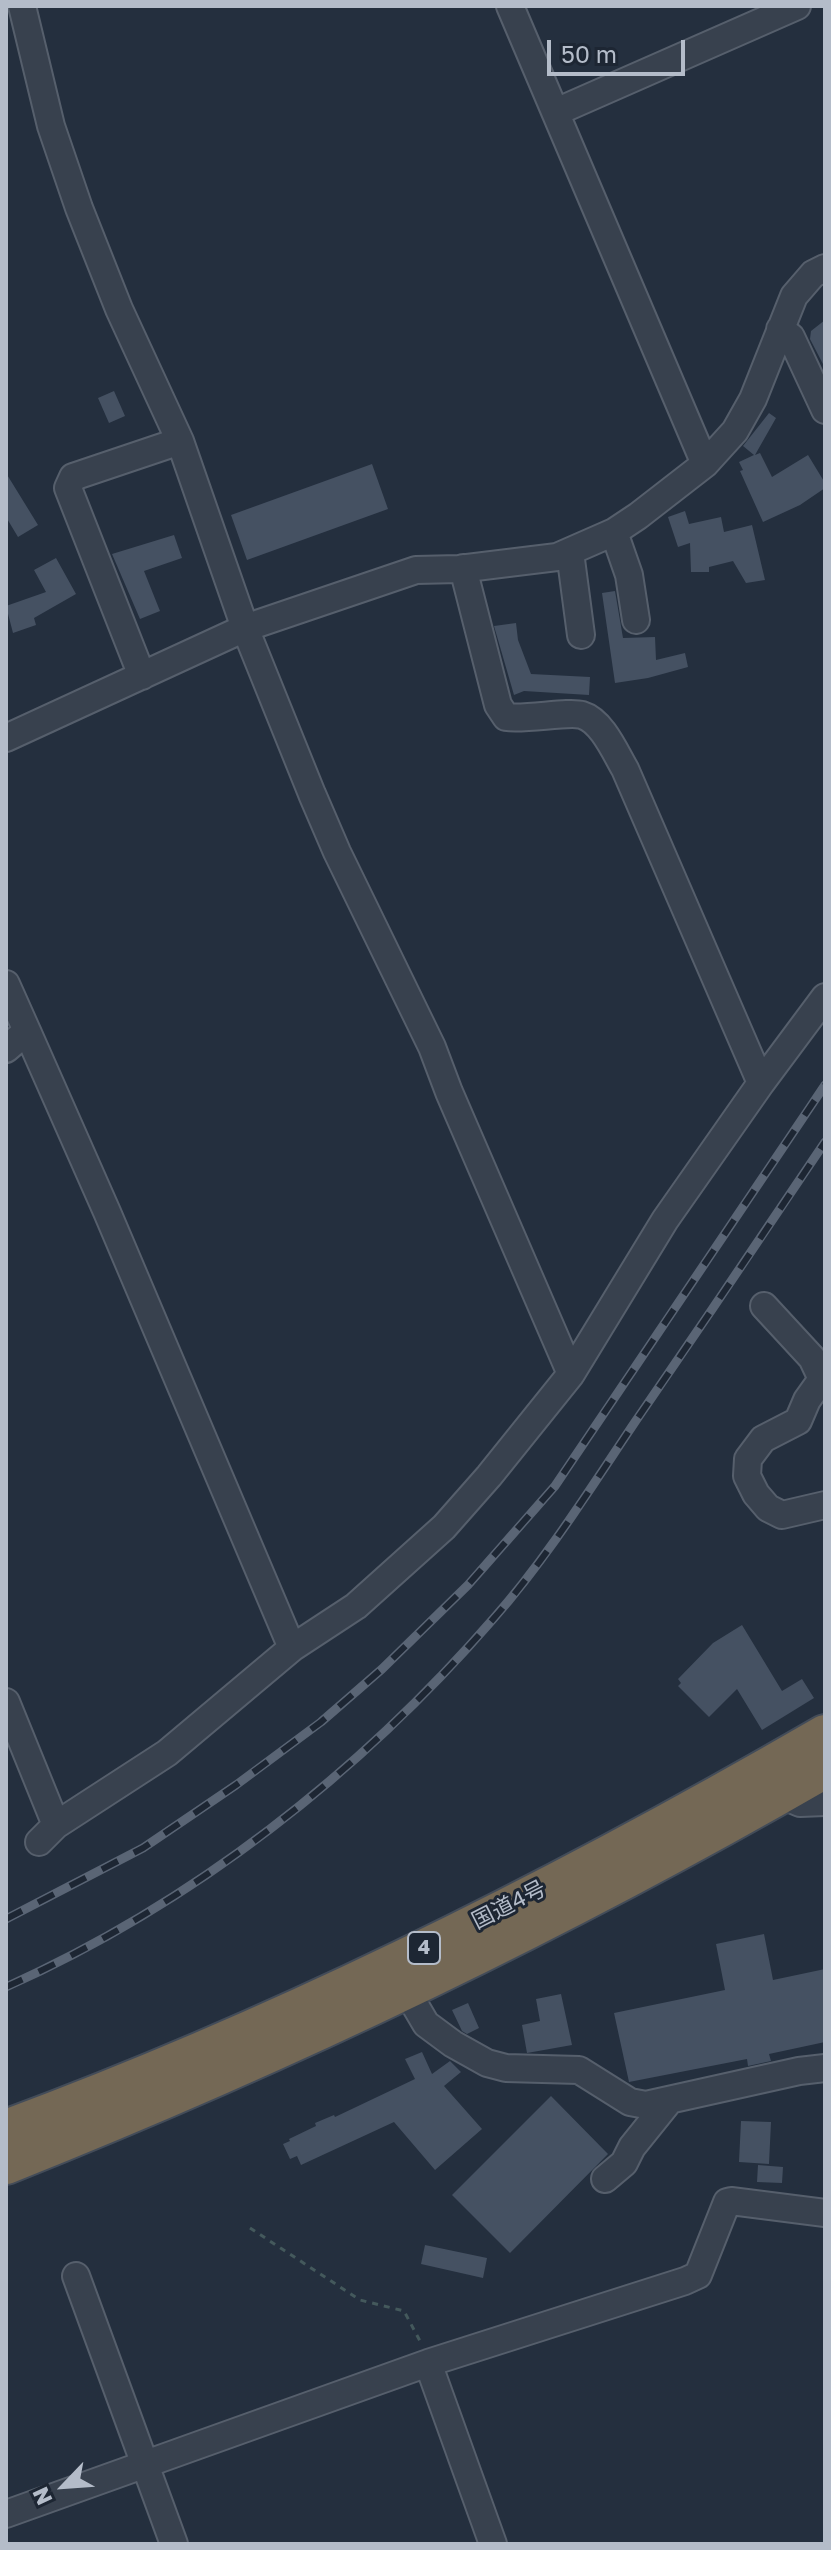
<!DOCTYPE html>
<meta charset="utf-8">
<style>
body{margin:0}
#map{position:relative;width:831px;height:2550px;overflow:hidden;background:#242f3e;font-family:"Golos Text",sans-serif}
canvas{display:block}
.frame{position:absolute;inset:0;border:8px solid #b4bcc9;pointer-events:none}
.north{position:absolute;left:24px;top:2446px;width:80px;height:80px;-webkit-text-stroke:6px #1d2633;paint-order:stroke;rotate:245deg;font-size:22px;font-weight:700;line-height:32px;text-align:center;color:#b4bcc9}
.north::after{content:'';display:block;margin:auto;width:28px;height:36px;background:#b4bcc9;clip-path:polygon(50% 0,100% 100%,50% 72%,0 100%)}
.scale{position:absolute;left:547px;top:40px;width:138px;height:36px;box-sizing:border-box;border:4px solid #b4bcc9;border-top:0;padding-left:10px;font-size:24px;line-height:28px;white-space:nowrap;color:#b4bcc9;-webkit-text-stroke:6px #1d2633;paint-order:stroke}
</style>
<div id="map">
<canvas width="831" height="2550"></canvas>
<div class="frame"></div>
<div class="north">N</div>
<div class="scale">50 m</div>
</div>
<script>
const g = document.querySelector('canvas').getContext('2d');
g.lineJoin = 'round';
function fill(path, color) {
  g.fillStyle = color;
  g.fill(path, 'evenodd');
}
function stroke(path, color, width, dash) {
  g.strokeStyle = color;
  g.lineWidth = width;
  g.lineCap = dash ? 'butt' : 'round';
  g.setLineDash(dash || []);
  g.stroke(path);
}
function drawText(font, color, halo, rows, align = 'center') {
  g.font = font + ' "Golos Text","Noto Sans JP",sans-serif';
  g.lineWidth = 6;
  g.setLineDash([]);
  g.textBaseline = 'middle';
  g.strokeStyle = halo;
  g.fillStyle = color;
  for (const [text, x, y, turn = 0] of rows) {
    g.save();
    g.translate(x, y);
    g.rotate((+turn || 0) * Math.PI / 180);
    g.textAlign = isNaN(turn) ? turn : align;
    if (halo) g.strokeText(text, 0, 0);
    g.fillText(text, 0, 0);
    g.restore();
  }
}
const building = new Path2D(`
 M825 320V368L810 339 811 331Z
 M114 391 125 416 109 423 98 398Z
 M769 413 776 418 755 455 760 453 772 477 808 455 825 483V488L800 505 763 522 740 471 743 470 739 462 754 455 743 446Z
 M372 464 388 509 247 560 231 515Z
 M6 473 38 525 18 537 6 517Z
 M685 511 689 524 721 517 724 532 752 525 765 580 746 583 733 561 709 567V572H691L690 543 678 547 668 517Z
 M174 535 182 558 144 571 160 611 140 619 112 554Z
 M56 558 76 594 34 618 36 625 13 633 6 606 46 592 34 570Z
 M615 591 623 638 655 637 656 660 685 653 688 667 648 678 615 683 602 593Z
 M516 623 518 640 531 674 590 677 589 695 524 691 514 695 494 626Z
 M742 1625 782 1691 802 1679 814 1698 762 1730 737 1689 709 1717 678 1686 681 1683 678 1679 713 1643Z
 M764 1934 773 1980 825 1969V2042L769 2054 771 2061 748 2066 747 2059 629 2082 614 2013 725 1990 716 1944Z
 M561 1994 572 2045 527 2053 522 2025 540 2021 536 1999Z
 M468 2003 479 2028 467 2034 462 2031 452 2010Z
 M422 2052 432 2074 450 2061 461 2072 444 2086 482 2129 435 2170 394 2122 301 2165 297 2156 290 2159 283 2144 290 2141 289 2139 316 2126 315 2123 334 2115 335 2117 415 2079 405 2059Z
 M551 2096 608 2154 510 2253 452 2195Z
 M741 2121 771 2122 769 2164 739 2162Z
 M758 2165 783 2167 782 2183 757 2182Z
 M425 2245 487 2258 483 2278 421 2264Z`);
const path = new Path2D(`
 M250 2228 360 2300 404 2311 420 2341`);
const minor = new Path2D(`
 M22 6 51 126 79 208 119 309 180 441 245 628 312 794 337 852 432 1047 449 1092 571 1374 489 1476 444 1527 356 1606 292 1648 107 1212 27 1031
 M510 6 705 464
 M556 112 797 6
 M780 329 791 337 825 410
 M614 532 629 575 636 620
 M570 552 581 635
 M463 568 498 705 506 717C526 720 568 711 582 715 602 721 615 752 625 769L761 1083 665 1220 571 1374
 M142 676 68 488 73 477 180 441
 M6 738 245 628 416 570 459 569 557 557 614 532 638 516 705 464 735 431 753 399 794 296 813 274 825 268
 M6 984 27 1031 6 1049
 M761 1083 825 997
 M764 1306 812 1358 822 1379 807 1400 798 1421 763 1439 748 1459 747 1476 756 1494 768 1508 782 1515 825 1505
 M6 1702 56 1825
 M781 1795 800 1803 825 1802
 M39 1842 56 1825 167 1753 292 1648
 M406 1990 426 2024 453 2044 487 2063 506 2068 579 2070 630 2102 646 2105 799 2071 825 2068
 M605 2179 624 2163 632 2147 669 2101
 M76 2276 174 2544
 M428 2363 493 2544
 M6 2514 428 2363 685 2281 698 2275 727 2202 731 2201 825 2213`);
const highway = new Path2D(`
 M6 2129C290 2024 563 1886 825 1734
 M6 2165C287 2053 562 1921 825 1769`);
const rail = new Path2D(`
 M6 1919 143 1848 236 1785 321 1722 382 1669 468 1585 555 1486 825 1085
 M6 1987C193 1903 360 1773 494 1618 547 1558 590 1489 635 1422 699 1329 762 1236 825 1142`);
const shields = [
 [424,1948,32]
];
const shieldNames = [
 ["4",424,1948]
];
const streetNames = [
 ["国道4号",509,1905,-27]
];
fill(building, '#455162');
stroke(minor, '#565f6c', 30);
stroke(highway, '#434c59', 42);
stroke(path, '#44595c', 3, [6, 6]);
stroke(minor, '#38414e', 26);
stroke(highway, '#746855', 38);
stroke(rail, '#5a6575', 9);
stroke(rail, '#1d2633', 6, [18]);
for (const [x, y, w] of shields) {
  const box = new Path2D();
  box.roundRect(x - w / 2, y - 16, w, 32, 6);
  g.fillStyle = '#1d2633';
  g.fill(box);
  stroke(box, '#b4bcc9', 2);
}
drawText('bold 20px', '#b4bcc9', null, shieldNames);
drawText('22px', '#b4bcc9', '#1d2633', streetNames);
</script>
